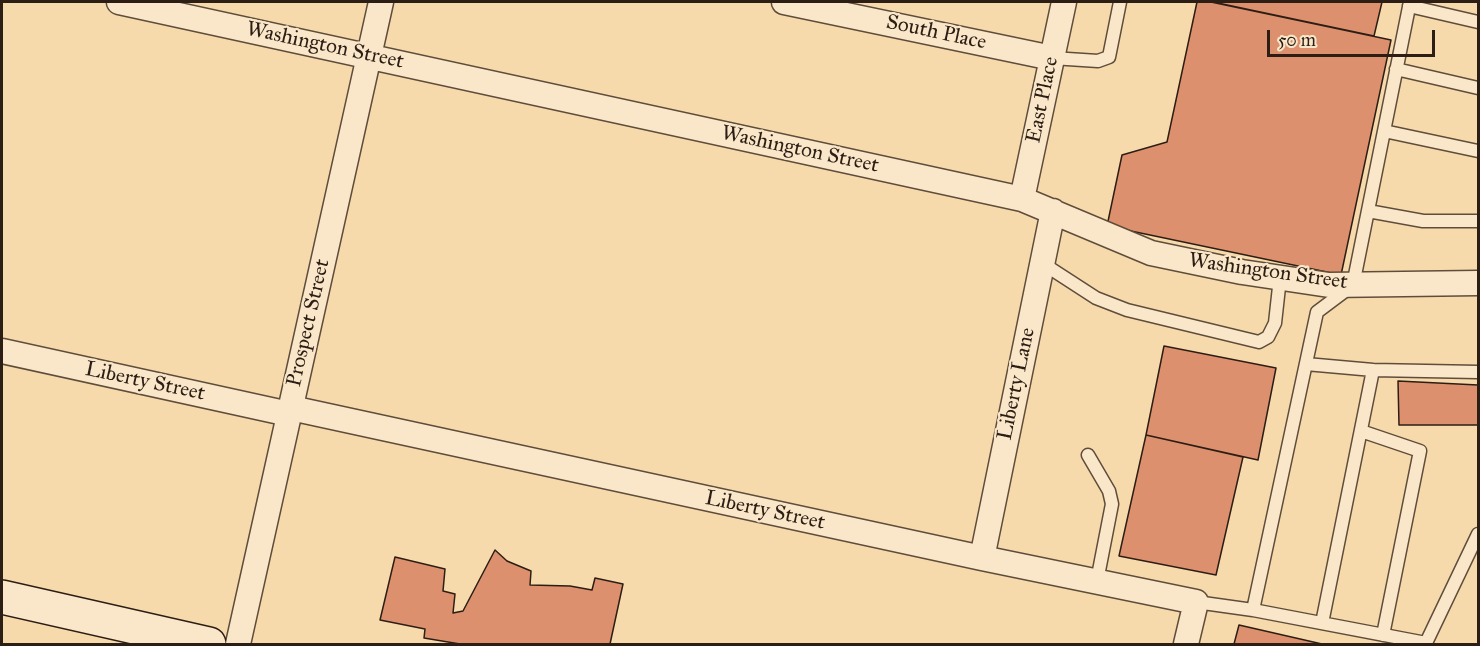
<!DOCTYPE html>
<style>
body{margin:0}
#map{position:relative;width:1480px;height:646px;overflow:hidden;background:#f7daac;font-family:"IM FELL Great Primer",serif}
canvas{display:block}
.frame{position:absolute;inset:0;border:3px solid #2c1e15;pointer-events:none}
.scale{position:absolute;left:1267px;top:30px;width:168px;height:27px;box-sizing:border-box;border:3px solid #2c1e15;border-top:0;padding-left:8px;font-size:18px;line-height:21px;white-space:nowrap;color:#2c1e15;-webkit-text-stroke:4px #fae7c9;paint-order:stroke}
</style>
<div id="map">
<canvas width="1480" height="646"></canvas>
<div class="frame"></div>
<div class="scale">50 m</div>
</div>
<script>
const g = document.querySelector('canvas').getContext('2d');
g.lineJoin = 'round';
function fill(path, color) {
  g.fillStyle = color;
  g.fill(path, 'evenodd');
}
function stroke(path, color, width, dash) {
  g.strokeStyle = color;
  g.lineWidth = width;
  g.lineCap = dash ? 'butt' : 'round';
  g.setLineDash(dash || []);
  g.stroke(path);
}
function drawText(font, color, halo, rows, align = 'center') {
  g.font = font + ' "IM FELL Great Primer",serif';
  g.lineWidth = 4.5;
  g.setLineDash([]);
  g.textBaseline = 'middle';
  g.strokeStyle = halo;
  g.fillStyle = color;
  for (const [text, x, y, turn = 0] of rows) {
    g.save();
    g.translate(x, y);
    g.rotate((+turn || 0) * Math.PI / 180);
    g.textAlign = isNaN(turn) ? turn : align;
    if (halo) g.strokeText(text, 0, 0);
    g.fillText(text, 0, 0);
    g.restore();
  }
}
const building = new Path2D(`
 M1197 2H1211L1391 40 1341 275 1107 226 1122 155 1167 142Z
 M1213 2H1382L1374 36Z
 M1164 346 1276 368 1258 460 1146 435Z
 M1398 381 1478 385V425H1399Z
 M1146 435 1243 457 1216 575 1119 556Z
 M495 550 507 561 531 571 530 585 570 586 592 590 595 578 623 584 610 644H460L424 638 425 629 380 620 395 557 445 569 443 591 455 594 453 613 463 611Z
 M1239 625 1322 644H1234Z`);
const lane = new Path2D(`
 M1409 6 1478 22
 M1052 58 1098 61 1109 57 1120 2
 M1396 69 1478 88
 M1384 131 1478 151
 M1368 211 1423 221H1478
 M1042 263 1096 298 1127 310 1259 342 1268 337 1275 323 1280 278
 M1306 364 1373 370 1478 372
 M1361 431 1420 451 1383 635
 M1088 455 1109 491 1112 504 1097 581
 M1196 602 1253 610 1317 312 1353 285 1410 2
 M1253 610 1426 643 1478 534
 M1322 623 1373 370`);
const street = new Path2D(`
 M119 2 1022 199 1151 253 1242 272 1329 285 1478 283
 M784 2 1052 58
 M1022 199 1064 2
 M2 351 289 414
 M291 408 982 558 1196 602 1186 644
 M982 558 1053 211
 M238 644 381 2`);
const secondary = new Path2D(`
 M2 597 209 644`);
const streetNames = [
 ["South Place",936,33,12],
 ["Washington Street",325,46,12],
 ["East Place",1043,100,-78],
 ["Washington Street",800,150,12],
 ["Washington Street",1268,272,8],
 ["Prospect Street",309,323,-77],
 ["Liberty Street",145,382,12],
 ["Liberty Lane",1017,384,-78],
 ["Liberty Street",765,511,12]
];
fill(building, '#dd906d');
stroke(building, '#2c1e15', 1.5);
stroke(lane, '#5f4d3b', 15);
stroke(street, '#5f4d3b', 27);
stroke(secondary, '#2c1e15', 36);
stroke(lane, '#fae7c9', 12);
stroke(street, '#fae7c9', 24);
stroke(secondary, '#fae7c9', 33);
drawText('21px', '#2c1e15', '#fae7c9', streetNames);
</script>
